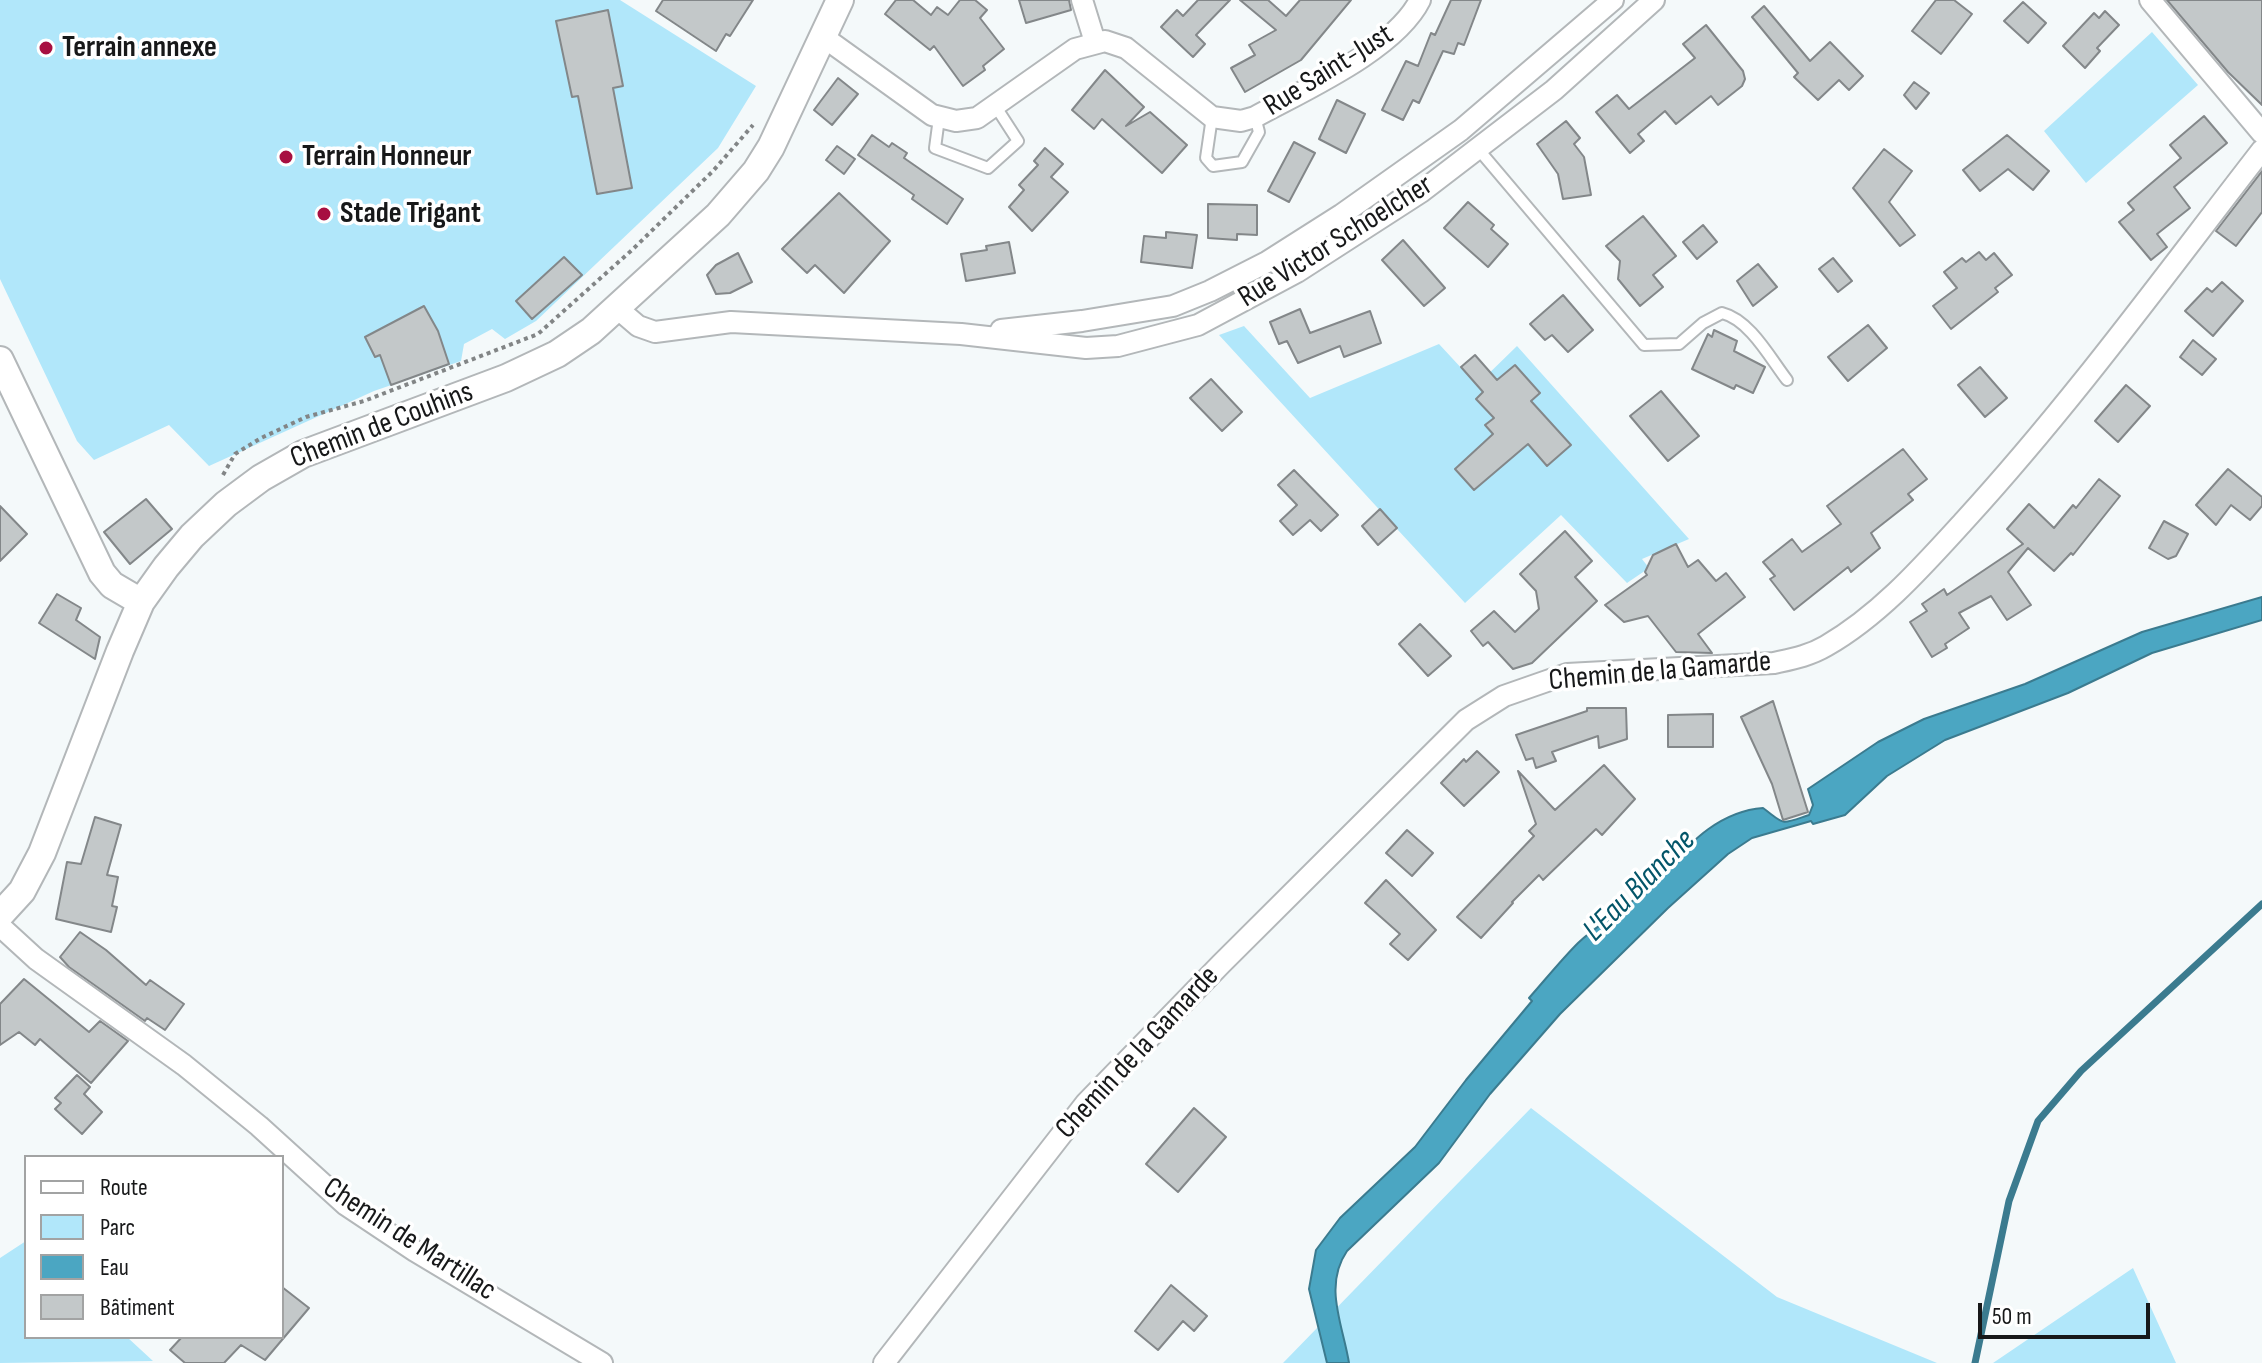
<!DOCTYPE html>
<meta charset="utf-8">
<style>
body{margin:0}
#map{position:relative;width:2262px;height:1363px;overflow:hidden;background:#f4f9fa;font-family:"Sofia Sans Condensed",sans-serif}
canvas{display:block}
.legend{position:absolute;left:24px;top:1155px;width:260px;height:184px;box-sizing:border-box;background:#fff;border:2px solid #a2a3a3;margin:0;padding:10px 14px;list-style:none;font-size:24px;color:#171819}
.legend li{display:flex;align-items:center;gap:16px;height:40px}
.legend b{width:40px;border:2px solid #a2a3a3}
.scale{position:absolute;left:1978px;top:1303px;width:172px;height:36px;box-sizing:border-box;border:4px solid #171819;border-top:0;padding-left:10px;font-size:24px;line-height:28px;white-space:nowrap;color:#171819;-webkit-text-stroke:6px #fff;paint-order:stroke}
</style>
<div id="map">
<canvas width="2262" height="1363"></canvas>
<ul class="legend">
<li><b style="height:10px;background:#fff"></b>Route</li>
<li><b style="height:22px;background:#b1e7fa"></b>Parc</li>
<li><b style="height:22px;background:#4ba6c2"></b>Eau</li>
<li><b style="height:22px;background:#c3c8c9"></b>Bâtiment</li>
</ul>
<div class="scale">50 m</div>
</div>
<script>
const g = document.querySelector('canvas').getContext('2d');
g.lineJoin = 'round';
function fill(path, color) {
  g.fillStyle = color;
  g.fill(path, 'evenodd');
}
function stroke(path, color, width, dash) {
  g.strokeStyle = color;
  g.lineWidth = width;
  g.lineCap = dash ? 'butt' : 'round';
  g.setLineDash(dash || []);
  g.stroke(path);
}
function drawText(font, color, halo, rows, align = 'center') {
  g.font = font + ' "Sofia Sans Condensed",sans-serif';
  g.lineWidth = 7;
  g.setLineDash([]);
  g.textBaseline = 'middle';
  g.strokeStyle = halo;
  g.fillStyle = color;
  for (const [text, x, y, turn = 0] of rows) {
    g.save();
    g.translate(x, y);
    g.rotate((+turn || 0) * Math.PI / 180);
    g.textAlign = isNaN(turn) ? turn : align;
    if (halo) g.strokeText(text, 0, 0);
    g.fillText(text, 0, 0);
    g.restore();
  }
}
const green = new Path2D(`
 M0 0H620L756 86 718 148 536 321 505 339 492 329 464 344 461 361 374 391 209 466 169 425 94 460 77 441 0 279Z
 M2152 32 2198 85 2086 183 2044 131Z
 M1244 326 1310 398 1439 344 1477 385 1517 346 1689 539 1642 559 1649 568 1627 583 1561 515 1465 603 1219 335Z
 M1531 1108 1777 1297 1937 1363H1283Z
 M26 1241V1337H127L153 1361 0 1363V1258Z
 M2133 1268 2176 1363H1993Z`);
const water = new Path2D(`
 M2262 597V620L2152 653 2068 693 1945 740 1887 776 1845 815 1813 824 1811 821 1752 838 1728 854 1668 908 1560 1014 1490 1094 1439 1163 1347 1251C1323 1286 1343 1325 1349 1363H1327L1309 1289 1316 1250 1340 1218 1415 1147 1466 1080 1532 1001 1529 998C1545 980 1561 960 1578 943 1596 926 1618 914 1636 898 1675 863 1707 812 1763 808 1786 825 1779 825 1809 815L1813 805 1808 789 1878 742 1924 719 2025 684 2142 632Z`);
const stream = new Path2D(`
 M1975 1363 2009 1201 2038 1121 2081 1071 2262 904`);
const building = new Path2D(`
 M663 0H753L730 36 726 34 716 51 656 11Z
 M896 0H913L931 15 937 7 948 15 960 0H975L987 10 980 18 1004 49 983 66 985 70 963 86 934 46 930 50 885 14Z
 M1019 0H1069L1071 10 1026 23Z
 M1198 0H1230L1196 35 1205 44 1193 57 1161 27 1177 10 1183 16Z
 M1240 0H1268L1286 16 1300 0H1351L1301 60 1245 92 1231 68 1255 55 1249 45 1276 30Z
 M1451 0H1481L1464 45 1458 43 1454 54 1443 51 1419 103 1413 100 1403 120 1382 110 1406 61 1418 66 1431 33 1435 35Z
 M1936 0H1954L1972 14 1941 54 1912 31Z
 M2167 0H2262V105L2228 72Z
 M2023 2 2046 23 2028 43 2004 21Z
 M1764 6 1810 61 1830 42 1863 76 1849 90 1839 80 1818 100 1794 77 1798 73 1752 17Z
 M608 10 623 86 613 88 632 188 597 194 578 96 572 97 556 21Z
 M2105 11 2119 25 2097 48 2100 51 2085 68 2063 46 2094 13 2099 18Z
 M1706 25 1743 71 1745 79 1742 86 1718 105 1711 96 1676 124 1665 111 1638 134 1644 141 1630 153 1596 112 1617 95 1629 109 1695 58 1683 44Z
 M1105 70 1144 107 1126 126 1150 112 1187 145 1162 173 1102 119 1094 129 1072 110Z
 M838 78 858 94 832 125 814 110Z
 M1914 82 1929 93 1916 109 1904 95Z
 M1337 100 1365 114 1346 153 1319 139Z
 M2204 116 2227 143 2174 187 2190 208 2157 234 2167 247 2151 260 2119 222 2134 210 2128 203 2181 158 2170 145Z
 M1566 121 1580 138 1574 144 1584 157 1591 195 1563 199 1558 174 1537 144Z
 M872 135 889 147 892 143 907 153 904 158 963 199 947 224 912 199 914 195 858 155Z
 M2007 135 2049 171 2033 190 2008 169 1980 191 1963 170Z
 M1294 142 1315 153 1289 202 1268 191Z
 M837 146 855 159 844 174 826 160Z
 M1045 148 1063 164 1051 177 1068 192 1032 231 1009 207 1024 190 1019 185 1038 165 1034 161Z
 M1884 149 1912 171 1889 202 1915 235 1900 246 1853 188Z
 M2262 171V212L2236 246 2216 231Z
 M839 193 890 241 844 293 815 265 807 273 782 249Z
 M1468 202 1494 225 1491 229 1508 244 1488 267 1444 228Z
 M1208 204 1257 205V235L1237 234V240L1208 238Z
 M1643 216 1676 256 1653 275 1663 287 1640 306 1618 279 1620 261 1606 246Z
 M1703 225 1717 242 1697 259 1683 242Z
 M1166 232 1197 235 1192 268 1141 262 1144 236 1166 238Z
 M1403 240 1445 288 1424 306 1382 260Z
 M1009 242 1015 273 966 281 961 254 987 250 986 246Z
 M1979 252 1986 260 1994 253 2012 275 1995 288 1998 292 1951 329 1933 306 1957 288 1944 272 1962 258 1966 262Z
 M738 253 752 282 730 293 716 294 707 275 716 265Z
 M564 257 582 275 532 319 516 301Z
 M1833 258 1852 281 1838 292 1819 269Z
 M1758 264 1777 287 1753 306 1737 281Z
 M2222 282 2243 301 2213 336 2185 311 2207 288 2212 292Z
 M1563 295 1593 330 1568 352 1552 335 1545 340 1530 324Z
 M424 306 438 331 449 364 391 385 380 355 375 357 365 337Z
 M1300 309 1310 333 1370 311 1381 343 1344 357 1340 346 1298 363 1287 341 1279 344 1270 322Z
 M1868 325 1887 348 1848 381 1828 357Z
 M1714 330 1737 341 1734 351 1765 367 1753 393 1736 385 1734 389 1692 369 1708 334 1712 337Z
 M2193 340 2216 359 2202 375 2180 357Z
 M1475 355 1497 380 1515 365 1540 393 1531 401 1571 445 1547 466 1528 444 1474 490 1455 469 1493 434 1485 425 1494 418 1476 399 1483 392 1461 367Z
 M1980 367 2007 398 1985 417 1958 385Z
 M1211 379 1242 412 1222 431 1190 398Z
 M2126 385 2150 406 2118 442 2095 421Z
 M1661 391 1699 436 1668 461 1630 416Z
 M1903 449 1927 479 1908 494 1913 500 1871 533 1880 548 1851 572 1848 567 1794 610 1770 579 1775 576 1763 562 1792 539 1802 552 1841 524 1827 506Z
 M2228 469 2262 497V506L2250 520 2231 505 2216 525 2196 505Z
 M1294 470 1338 515 1321 531 1310 520 1293 535 1280 521 1297 505 1278 485Z
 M2099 479 2120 496 2073 555 2071 553 2054 571 2028 548 2008 572 2031 605 2007 620 1991 596 1959 613 1969 628 1945 644 1947 648 1932 657 1910 622 1927 611 1922 604 1944 589 1947 595 2023 544 2007 529 2029 504 2054 528 2073 505 2076 508Z
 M146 499 172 529 130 564 104 532Z
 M0 506 27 534 0 561Z
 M1380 509 1397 528 1378 545 1362 526Z
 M2164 521 2188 534 2176 556 2168 559 2149 548Z
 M1565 531 1592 561 1575 577 1597 601 1532 663 1513 669 1488 642 1483 646 1471 631 1494 611 1515 632 1539 609 1536 591 1520 574Z
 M1676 544 1688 567 1698 560 1716 581 1726 573 1745 597 1698 634 1712 653 1676 652 1648 616 1624 622 1605 605 1647 575 1645 572 1653 555Z
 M57 594 81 608 76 620 100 637 95 659 39 623Z
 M1420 624 1451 656 1428 676 1399 644Z
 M1773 701 1808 812 1783 820 1772 784 1741 717Z
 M1587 708H1626L1627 739 1599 748 1598 736 1552 752 1556 761 1536 768 1533 758 1526 760 1516 735 1587 711Z
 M1713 714V747H1668V715Z
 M1477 751 1499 772 1464 806 1441 783 1464 759 1466 762Z
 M1604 765 1635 799 1602 835 1596 829 1543 880 1539 875 1512 902 1513 903 1481 938 1457 917 1534 836 1529 831 1536 824 1518 771 1555 810Z
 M95 817 121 825 107 875 118 877 112 906 117 907 111 932 56 919 67 862 81 864Z
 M1407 830 1433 853 1412 876 1386 853Z
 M1386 880 1436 930 1408 960 1390 944 1400 934 1365 903Z
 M80 932 106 950 146 985 150 980 184 1004 165 1030 147 1018 145 1021 69 967 60 957Z
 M24 979 89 1032 100 1021 128 1041 91 1083 40 1039 35 1045 19 1032 0 1045V1004Z
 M77 1075 90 1087 84 1094 102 1112 82 1134 55 1109 61 1103 55 1098Z
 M1194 1108 1226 1137 1178 1192 1146 1164Z
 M1171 1285 1207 1316 1194 1331 1183 1321 1158 1350 1135 1331Z
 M282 1287 309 1308 265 1360 241 1345 224 1363H185L170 1350 182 1337H282Z`);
const path = new Path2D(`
 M223 475 235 454 261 438 306 417 364 401 538 334 632 250 713 171 753 125`);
const service = new Path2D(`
 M1212 117 1206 158 1213 166 1242 162 1259 132 1255 117
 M939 118 935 148 988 168 1018 141 996 107
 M1479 150 1644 345 1679 344 1703 323 1722 313C1750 320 1770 358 1787 380`);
const minor = new Path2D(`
 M1082 0 1095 42
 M2150 0 2262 133
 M822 36 932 115 956 121 977 118 1075 49 1105 41 1126 48 1212 117 1241 121 1255 117C1304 90 1395 50 1420 0
 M617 308 638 326 655 332 731 322 961 334 1086 348 1118 346 1198 325 1297 272 1421 192 1554 90 1654 0
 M1001 330 1082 321 1173 306 1210 291 1267 262 1341 215 1461 130 1613 0
 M0 926 36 959 184 1065 259 1126 346 1205 415 1251 602 1363
 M884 1363 1086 1103 1221 964 1466 720 1504 696 1567 674 1774 663C1792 659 1809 656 1826 646 1880 615 1923 566 1965 520 2072 403 2165 275 2262 150`);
const tertiary = new Path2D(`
 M0 360 102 573 112 585 141 602
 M0 915 22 891 42 853 120 651 141 602 166 567 192 536 226 504 261 478 303 454 506 378 557 354 591 331 718 215 756 171 771 147 840 0`);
const markers = [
 [46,48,8,"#a70f41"],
 [286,157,8,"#a70f41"],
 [324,214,8,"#a70f41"]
];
const poiNames = [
 ["Terrain annexe",62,48],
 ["Terrain Honneur",302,157],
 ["Stade Trigant",340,214]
];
const streetNames = [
 ["Rue Saint-Just",1329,71,-32],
 ["Rue Victor Schoelcher",1336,242,-32],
 ["Chemin de Couhins",382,426,-21],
 ["Chemin de la Gamarde",1660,672,-5],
 ["Chemin de la Gamarde",1138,1053,-47],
 ["Chemin de Martillac",409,1240,33]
];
const waterNames = [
 ["L'Eau Blanche",1640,886,-45]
];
fill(green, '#b1e7fa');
fill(water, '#4ba6c2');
stroke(water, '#3b7b8f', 2);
stroke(stream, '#3b7b8f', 7);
fill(building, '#c3c8c9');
stroke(building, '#838789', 2);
stroke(service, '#b3b7b9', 14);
stroke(minor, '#b3b7b9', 24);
stroke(tertiary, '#b3b7b9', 30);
stroke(path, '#828586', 4, [4, 4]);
stroke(service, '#fff', 10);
stroke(minor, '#fff', 20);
stroke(tertiary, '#fff', 26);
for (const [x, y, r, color] of markers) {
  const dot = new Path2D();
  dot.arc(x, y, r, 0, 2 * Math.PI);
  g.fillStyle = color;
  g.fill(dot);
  stroke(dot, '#fff', 3);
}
drawText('bold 30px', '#171819', '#fff', poiNames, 'left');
drawText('30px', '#171819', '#fff', streetNames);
drawText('italic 32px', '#035569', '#fff', waterNames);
</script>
